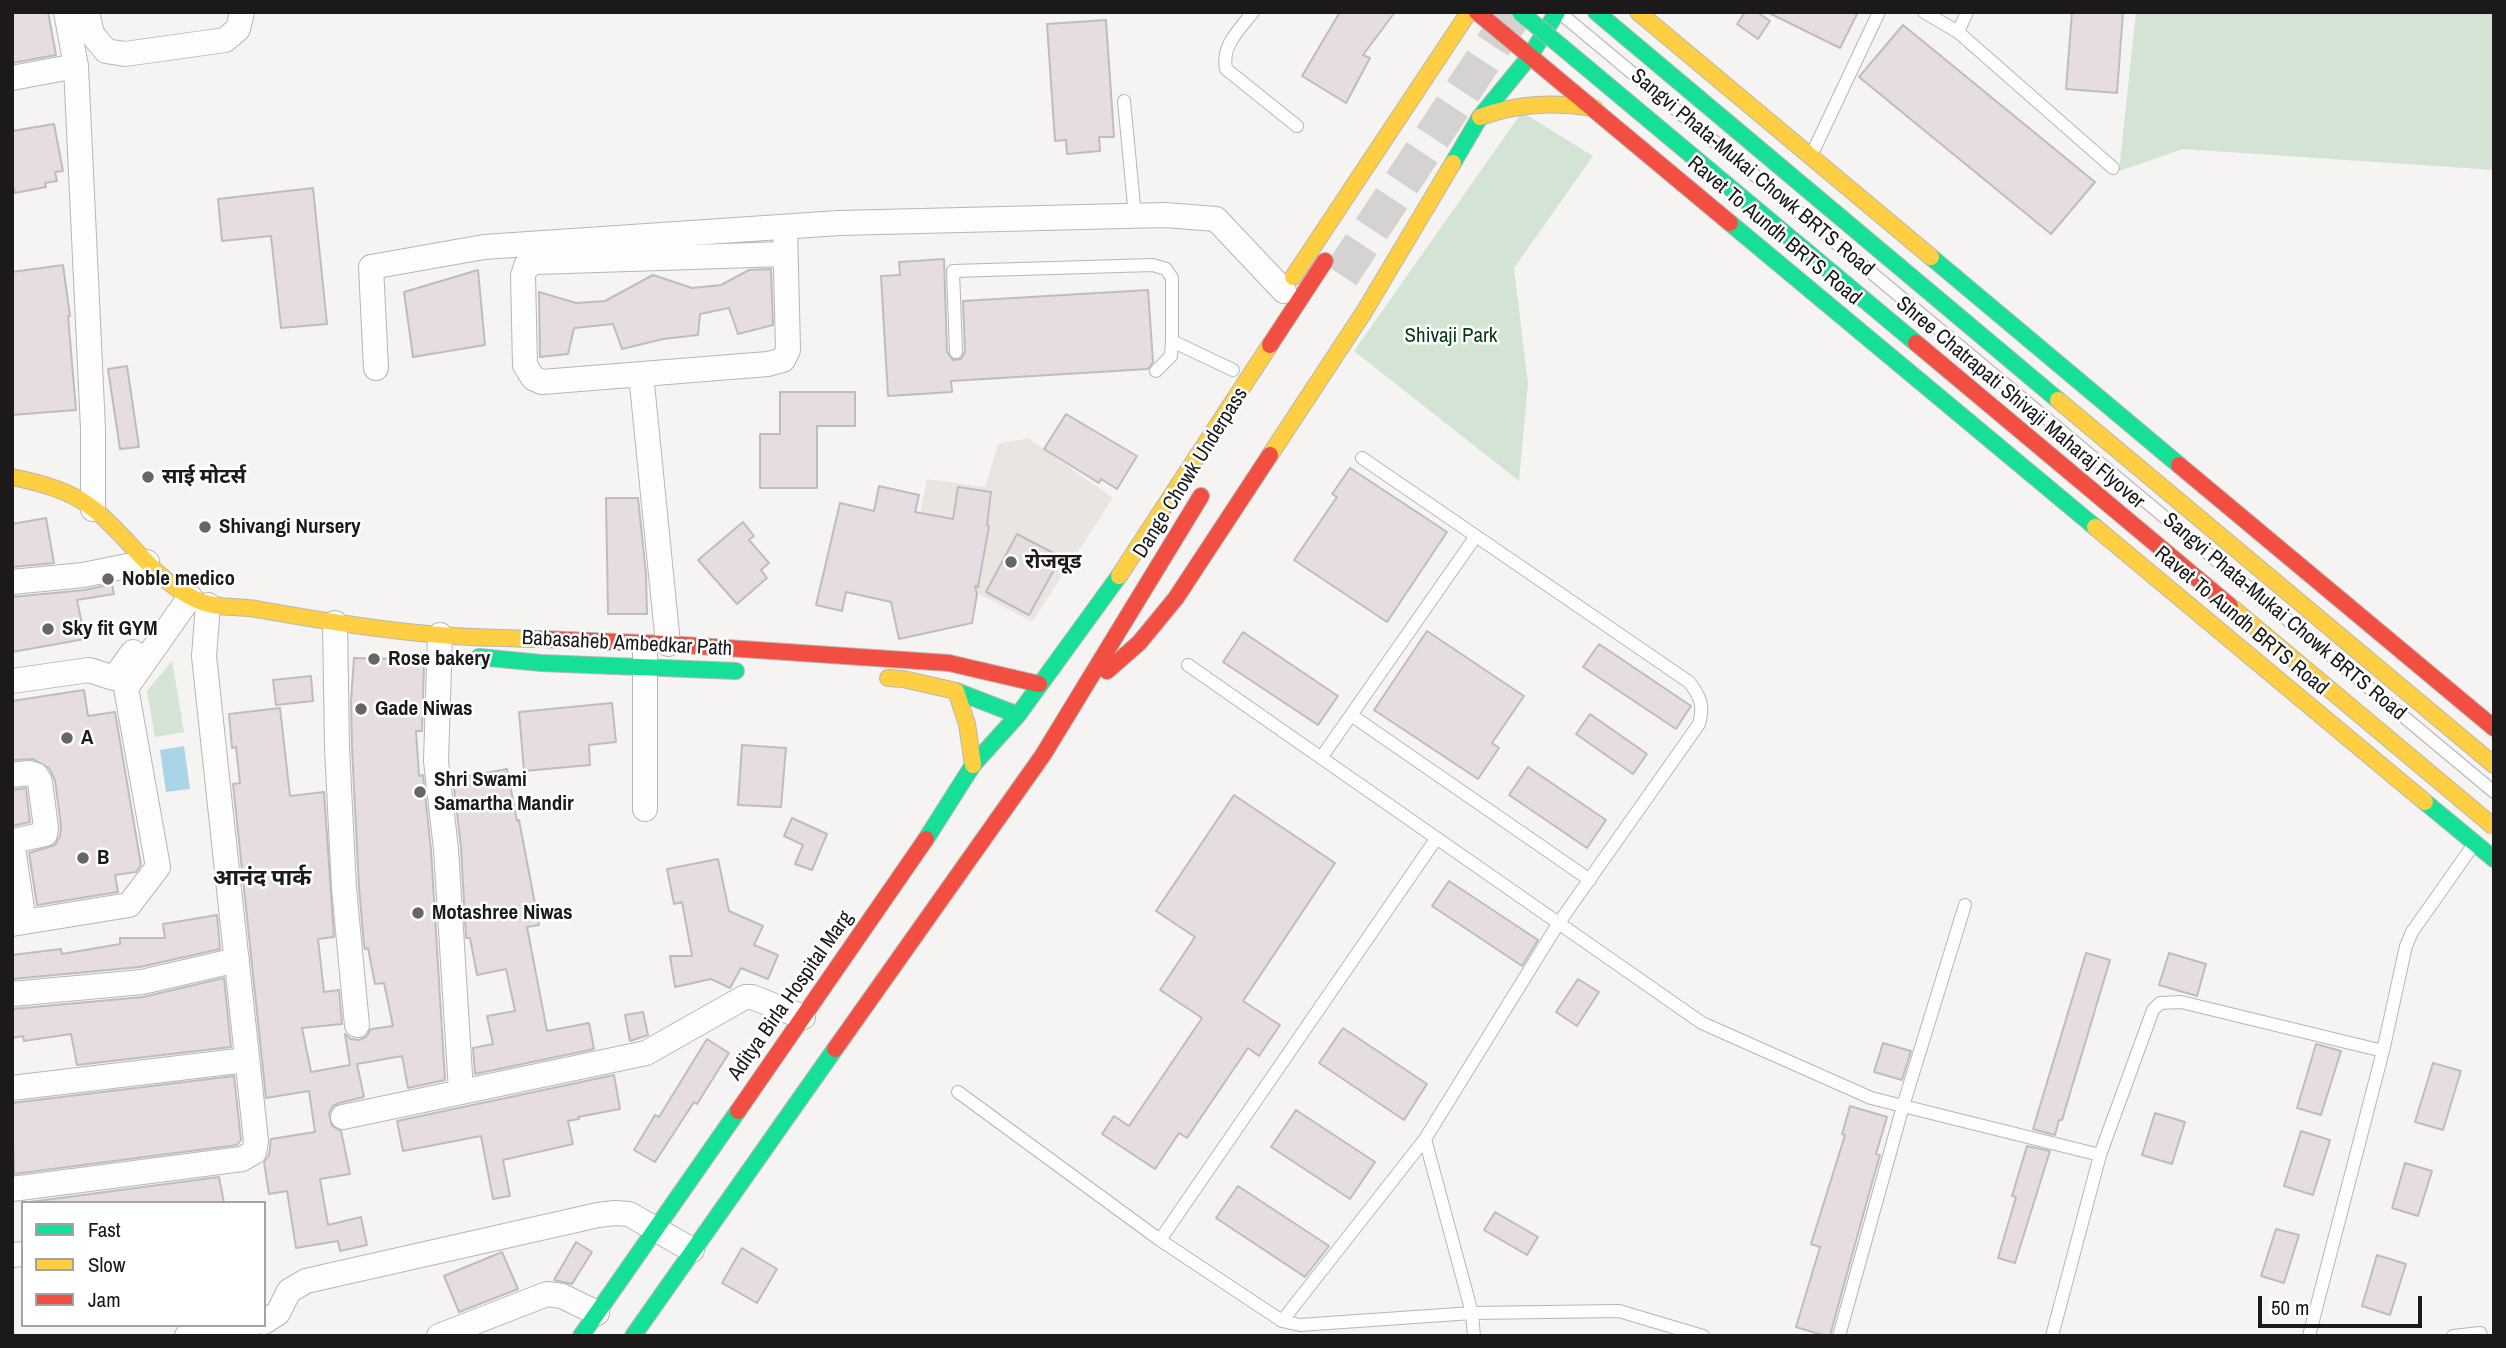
<!DOCTYPE html>
<meta charset="utf-8">
<style>
body{margin:0}
#map{position:relative;width:2506px;height:1348px;overflow:hidden;background:#f6f4f3;font-family:"Archivo Narrow",sans-serif}
canvas{display:block}
.frame{position:absolute;inset:0;border:14px solid #1b1919;pointer-events:none}
.legend{position:absolute;left:21px;top:1201px;width:245px;height:126px;box-sizing:border-box;background:#fff;border:2px solid #a4a3a3;margin:0;padding:9px 12px;list-style:none;font-size:21px;color:#1b1919}
.legend li{display:flex;align-items:center;gap:14px;height:35px}
.legend b{width:35px;border:2px solid #a4a3a3}
.scale{position:absolute;left:2258px;top:1296px;width:164px;height:32px;box-sizing:border-box;border:4px solid #1b1919;border-top:0;padding-left:9px;font-size:21px;line-height:24px;white-space:nowrap;color:#1b1919;-webkit-text-stroke:5px #fff;paint-order:stroke}
</style>
<div id="map">
<canvas width="2506" height="1348"></canvas>
<div class="frame"></div>
<ul class="legend">
<li><b style="height:9px;background:#16e098"></b>Fast</li>
<li><b style="height:9px;background:#ffcf43"></b>Slow</li>
<li><b style="height:9px;background:#f24e42"></b>Jam</li>
</ul>
<div class="scale">50 m</div>
</div>
<script>
const g = document.querySelector('canvas').getContext('2d');
g.lineJoin = 'round';
function fill(path, color) {
  g.fillStyle = color;
  g.fill(path, 'evenodd');
}
function stroke(path, color, width, dash) {
  g.strokeStyle = color;
  g.lineWidth = width;
  g.lineCap = dash ? 'butt' : 'round';
  g.setLineDash(dash || []);
  g.stroke(path);
}
function drawText(font, color, halo, rows, align = 'center') {
  g.font = font + ' "Archivo Narrow","Noto Sans Devanagari",sans-serif';
  g.lineWidth = 5;
  g.setLineDash([]);
  g.textBaseline = 'middle';
  g.strokeStyle = halo;
  g.fillStyle = color;
  for (const [text, x, y, turn = 0] of rows) {
    g.save();
    g.translate(x, y);
    g.rotate((+turn || 0) * Math.PI / 180);
    g.textAlign = isNaN(turn) ? turn : align;
    if (halo) g.strokeText(text, 0, 0);
    g.fillText(text, 0, 0);
    g.restore();
  }
}
const built = new Path2D(`
 M1028 438 1113 498 1032 622 979 594 907 582 927 479 985 487 998 444Z`);
const green = new Path2D(`
 M2136 12H2494V170L2183 149 2119 171Z
 M1522 112 1593 156 1514 268 1528 383 1519 481 1354 351Z
 M172 661 184 732 155 737 147 691Z`);
const water = new Path2D(`
 M184 746 190 789 166 792 160 750Z`);
const building = new Path2D(`
 M12 12H48L56 55 12 63Z
 M1340 12H1395L1363 55 1370 58 1346 103 1302 76Z
 M1745 12H1757L1770 21 1758 39 1737 24Z
 M1767 12H1858L1840 48Z
 M2072 12H2123L2117 93 2066 89Z
 M1106 20 1114 137H1099L1100 151 1067 154 1066 140 1055 141 1047 24Z
 M1903 25 2095 182 2051 234 1859 77Z
 M54 124 63 171 55 172 57 181 45 183 46 187 15 193 14 189 12 190V131Z
 M313 188 327 324 281 328 271 236 222 241 218 199Z
 M944 259 947 352 953 360 961 359 965 352 963 301 1148 290 1153 362 1148 369 951 381 952 392 888 396 881 276 900 275 899 262Z
 M63 265 70 316H68L76 410 12 415V272Z
 M771 269 773 325 738 334 729 308 700 314 698 335 663 339 622 349 613 324 574 328 568 354 540 357 539 292 576 303 605 301 653 275 692 288 721 285 749 270Z
 M478 270 485 345 413 357 404 292Z
 M127 366 139 447 120 449 108 369Z
 M780 392H855V426H817V488H760V434H780Z
 M1066 414 1137 456 1117 489 1101 479 1099 483 1044 449Z
 M1350 468 1447 532 1387 622 1294 560 1337 497 1332 494Z
 M879 486 919 495 915 512 953 519 958 487 991 492 987 525 989 526 978 587 975 586 977 594 972 623 899 639 891 602 846 592 842 611 816 605 840 503 874 511Z
 M606 498H638L646 574 647 614H608Z
 M46 518 54 563 12 567V524Z
 M743 522 754 536 749 540 769 563 761 570 767 578 737 604 698 560Z
 M1017 534 1061 557 1029 615 986 592Z
 M112 584 114 594 77 600 85 639 12 652V597L84 590Z
 M1427 631 1524 696 1492 743 1499 748 1478 779 1374 710Z
 M1243 632 1338 696 1318 725 1223 662Z
 M1599 644 1691 706 1676 729 1583 667Z
 M354 658 402 659V664L424 665 422 731H416L419 776 423 775 431 850 445 1080 408 1088 402 1056 357 1064 364 1097 339 1103 333 1106 329 1113 332 1126 341 1131 350 1174 320 1179 328 1225 361 1217 367 1245 340 1251 338 1241 296 1248 287 1191 269 1194 264 1162 269 1155 271 1139 315 1132 309 1091 266 1098 233 784 240 783 236 747 232 748 229 714 280 708 290 796 324 792 334 937 318 939 324 992 339 990 342 1024 302 1028 311 1072 350 1065 345 1034 351 1039 359 1040 366 1037 371 1029 393 1026 384 983 375 984 368 948 365 949 364 945 359 887 352 748 351 701Z
 M311 676 313 701 276 705 273 680Z
 M84 690 88 716 115 712 141 865 136 872 115 875 118 892 37 905 29 853 55 845 60 836 61 826 55 780 49 768 33 759 12 760V701Z
 M612 703 616 742 589 745 590 765 524 771 519 712Z
 M1590 714 1647 754 1633 774 1576 734Z
 M742 745 786 748 781 807 738 805Z
 M1528 767 1606 820 1587 848 1509 795Z
 M507 769 517 821 519 820 539 925 527 927 547 1031 589 1023 594 1049 475 1074 473 1048 493 1044 487 1016 515 1011 506 969 477 975 470 938H466L461 847 453 779Z
 M26 788 30 822 12 826V790Z
 M1234 795 1335 863 1243 1001 1280 1025 1259 1056 1248 1048 1187 1138 1179 1133 1155 1169 1102 1134 1114 1116 1129 1126 1202 1018 1160 990 1195 937 1156 911Z
 M792 818 827 834 812 870 795 864 803 845 784 836Z
 M718 859 729 911 763 926 754 945 778 955 768 979 741 968 730 988 711 979 675 987 670 956H692L682 902 674 904 667 869Z
 M1449 881 1538 940 1522 966 1432 906Z
 M217 915 220 949 140 967 12 979V955L61 949 62 954 120 944V938H165L163 924Z
 M2086 953 2110 960 2062 1120H2059L2055 1135 2033 1129Z
 M2169 953 2206 964 2197 996 2159 985Z
 M224 978 231 1047 77 1065 71 1034 24 1041 23 1036 12 1038V1009L143 997Z
 M1578 979 1599 992 1577 1026 1556 1012Z
 M643 1012 648 1035 630 1041 625 1015Z
 M1343 1028 1427 1084 1404 1120 1319 1063Z
 M707 1039 729 1053 697 1104 694 1102 655 1162 634 1150 655 1115 659 1117Z
 M1883 1043 1911 1051 1902 1080 1874 1072Z
 M2316 1044 2341 1051 2321 1115 2297 1108Z
 M2433 1063 2461 1071 2443 1130 2415 1122Z
 M614 1075 620 1109 578 1117 579 1119 568 1121 573 1144 503 1160 510 1196 493 1199 481 1136 403 1151 397 1121Z
 M234 1076 241 1140 237 1145 14 1174 12 1103Z
 M1850 1106 1887 1117 1876 1154 1880 1155 1870 1190 1832 1328 1830 1336H1826L1796 1327 1820 1247 1811 1244 1845 1135 1842 1134Z
 M1296 1110 1375 1162 1350 1199 1271 1147Z
 M2155 1113 2185 1122 2172 1164 2142 1155Z
 M2301 1131 2330 1140 2313 1195 2284 1186Z
 M2027 1146 2050 1151 2015 1263 1998 1258 2016 1197 2012 1196Z
 M2405 1163 2432 1171 2418 1216 2392 1208Z
 M219 1177 224 1203H22Z
 M1238 1186 1329 1246 1305 1277 1216 1218Z
 M1495 1212 1538 1237 1527 1255 1484 1230Z
 M2276 1229 2299 1235 2284 1283 2261 1276Z
 M576 1242 592 1252 572 1284 554 1280Z
 M742 1248 777 1269 757 1303 722 1283Z
 M502 1252 518 1289 459 1312 444 1276Z
 M2377 1255 2406 1264 2390 1315 2362 1306Z`);
const primaryTunnel = new Path2D(`
 M1341 275 1515 12`);
const lane = new Path2D(`
 M1253 12C1239 30 1221 46 1226 69L1297 126
 M1559 12 2494 792
 M1924 12 1958 32 1967 12
 M1958 32 2113 168
 M1124 101 1135 216
 M1811 156 1879 12
 M956 352 953 271 1153 265 1166 269 1172 278V341L1233 370
 M1156 371 1171 356 1172 341
 M1362 458 1689 682C1701 697 1704 706 1699 724L1558 924 1425 1139 1472 1313 1474 1336
 M1188 665 1702 1023 1871 1098 2100 1155 2052 1336
 M1351 715 1590 880
 M1321 758 1476 536
 M958 1092 1160 1240 1282 1321 1300 1325 1472 1313 1619 1311 1703 1336
 M2100 1155 2153 1010 2160 1003 2181 1002 2383 1051
 M1160 1240 1436 839
 M1282 1321 1425 1139
 M1839 1336 1903 1106 1965 905
 M2309 1336 2383 1051 2406 946 2412 932 2474 844
 M2453 1336 2480 1333 2481 1336`);
const street = new Path2D(`
 M66 12 76 66 93 429V509
 M87 12 92 34 106 51 125 54 225 40 238 29 242 12
 M12 78 76 66
 M785 227 788 350 783 360 768 364 542 382 533 378 525 365 523 276 526 266 536 262 785 254
 M376 368 371 267 484 247 839 223 1165 215 1216 219 1284 291
 M641 374 668 644
 M12 582 83 575 147 562
 M335 623 337 748 344 888 357 1025
 M440 635 436 761 446 849 461 1091
 M645 651V809
 M12 681 89 670 114 678 133 652
 M12 775 29 773 36 775 40 782 46 828 45 834 13 841
 M12 841 24 922
 M12 924 129 905 158 867 126 688 190 597
 M12 994 142 982 237 960
 M12 1088 246 1060
 M343 1117 646 1053 745 997H752L803 1017
 M12 1189 242 1159 254 1152 256 1141 204 656 208 605
 M12 1255 23 1254
 M264 1322 278 1313 289 1291 306 1281 598 1215 615 1213 629 1214 692 1250
 M187 1336 251 1325
 M439 1336 547 1294 562 1296 597 1313`);
const fast = new Path2D(`
 M1596 12 2058 400
 M1453 163 1480 117 1530 56 1557 12
 M1730 223 2095 527
 M1931 257 2179 465
 M479 657 541 663 736 671
 M956 691 1018 715
 M2425 802 2494 859
 M926 839 973 765 1018 715 1119 576
 M581 1336 738 1111
 M633 1336 835 1049`);
const slow = new Path2D(`
 M1638 12 1931 257
 M1480 117C1519 103 1553 102 1594 108
 M1293 277 1469 12
 M2058 400 2494 765
 M1270 455 1364 312 1453 163
 M12 477C41 483 72 491 95 510 128 537 151 575 189 596 214 610 230 605 256 609 317 620 378 630 440 635 473 638 507 638 541 639
 M2095 527 2425 802
 M1119 576 1270 345
 M888 678 903 679 956 691 967 724 973 765`);
const jam = new Path2D(`
 M1477 12 1730 223
 M1270 345 1325 261
 M2179 465 2494 728
 M541 639 668 644 949 663 1039 684
 M1107 671 1139 643 1176 598 1270 455
 M835 1049 1043 755 1201 496
 M738 1111 926 839`);
const fastBridge = new Path2D(`
 M1520 12 1916 343`);
const slowBridge = new Path2D(`
 M2230 606 2494 827`);
const jamBridge = new Path2D(`
 M1916 343 2230 606`);
const markers = [
 [148,477,7,"#686665"],
 [205,527,7,"#686665"],
 [1011,562,7,"#686665"],
 [108,579,7,"#686665"],
 [48,629,7,"#686665"],
 [374,659,7,"#686665"],
 [361,709,7,"#686665"],
 [67,738,7,"#686665"],
 [420,792,7,"#686665"],
 [83,858,7,"#686665"],
 [418,913,7,"#686665"]
];
const streetNames = [
 ["Sangvi Phata-Mukai Chowk BRTS Road",1752,173,40],
 ["Ravet To Aundh BRTS Road",1774,231,40],
 ["Shree Chatrapati Shivaji Maharaj Flyover",2020,403,40],
 ["Dange Chowk Underpass",1191,473,-58],
 ["Sangvi Phata-Mukai Chowk BRTS Road",2284,617,40],
 ["Ravet To Aundh BRTS Road",2241,621,40],
 ["Babasaheb Ambedkar Path",627,644,3],
 ["Aditya Birla Hospital Marg",791,996,-55]
];
const parkNames = [
 ["Shivaji Park",1451,336]
];
const poiNames = [
 ["साई मोटर्स",162,477],
 ["Shivangi Nursery",219,527],
 ["रोजवूड",1025,562],
 ["Noble medico",122,579],
 ["Sky fit GYM",62,629],
 ["Rose bakery",388,659],
 ["Gade Niwas",375,709],
 ["A",81,738],
 ["Shri Swami",434,780],
 ["Samartha Mandir",434,804],
 ["B",97,858],
 ["Motashree Niwas",432,913]
];
const neighbourhoodNames = [
 ["आनंद पार्क",262,879]
];
fill(built, '#ebe5e1');
fill(green, '#d3e4d4');
fill(water, '#aad5e6');
fill(building, '#e6dce2');
stroke(building, '#bebdbd', 2);
stroke(primaryTunnel, '#d5d3d2', 37, [37, 18]);
stroke(lane, '#b7b6b5', 14);
stroke(street, '#b7b6b5', 26);
stroke(fast, '#b7b6b5', 18);
stroke(slow, '#b7b6b5', 18);
stroke(jam, '#b7b6b5', 18);
stroke(lane, '#fefdfd', 12);
stroke(street, '#fefdfd', 24);
stroke(fast, '#16e098', 16);
stroke(slow, '#ffcf43', 16);
stroke(jam, '#f24e42', 16);
stroke(fastBridge, '#b7b6b5', 18, []);
stroke(slowBridge, '#b7b6b5', 18, []);
stroke(jamBridge, '#b7b6b5', 18, []);
stroke(fastBridge, '#16e098', 16);
stroke(slowBridge, '#ffcf43', 16);
stroke(jamBridge, '#f24e42', 16);
for (const [x, y, r, color] of markers) {
  const dot = new Path2D();
  dot.arc(x, y, r, 0, 2 * Math.PI);
  g.fillStyle = color;
  g.fill(dot);
  stroke(dot, '#fff', 2.5);
}
drawText('21px', '#1b1919', '#fff', streetNames);
drawText('21px', '#043a16', '#fff', parkNames);
drawText('bold 21px', '#1b1919', '#fff', poiNames, 'left');
drawText('bold 23px', '#1b1919', '#fff', neighbourhoodNames);
</script>
